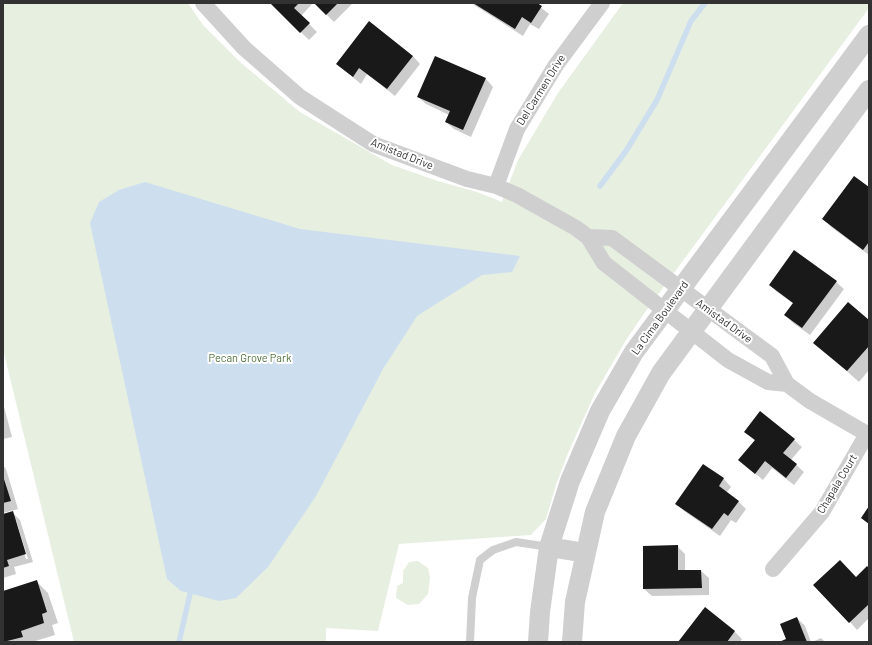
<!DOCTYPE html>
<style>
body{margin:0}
#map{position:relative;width:872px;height:645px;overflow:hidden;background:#fff;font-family:Barlow,sans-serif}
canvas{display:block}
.frame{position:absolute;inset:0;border:4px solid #323232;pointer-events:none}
</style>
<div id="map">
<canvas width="872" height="645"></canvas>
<div class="frame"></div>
</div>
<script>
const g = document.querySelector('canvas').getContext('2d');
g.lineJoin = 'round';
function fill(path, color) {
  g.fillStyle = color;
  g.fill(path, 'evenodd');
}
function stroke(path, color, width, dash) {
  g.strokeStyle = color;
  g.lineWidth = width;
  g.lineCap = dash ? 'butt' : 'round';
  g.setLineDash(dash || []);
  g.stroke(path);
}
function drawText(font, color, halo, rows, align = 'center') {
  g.font = font + ' Barlow,sans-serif';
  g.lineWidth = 4;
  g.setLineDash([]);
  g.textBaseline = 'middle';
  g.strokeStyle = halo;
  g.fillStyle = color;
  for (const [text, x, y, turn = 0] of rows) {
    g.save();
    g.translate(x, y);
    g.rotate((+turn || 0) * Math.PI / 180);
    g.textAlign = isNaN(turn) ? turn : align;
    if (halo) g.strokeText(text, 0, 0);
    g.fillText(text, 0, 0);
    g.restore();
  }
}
const green = new Path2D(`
 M3 3H188L203 25 240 62 300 112 392 165 438 181 477 192 502 202 518 160 558 93 623 3H869V8L643 315 626 340 595 393 568 453 556 485 546 519 531 535 399 544 378 631 326 628V642H74L3 349Z
 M418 561 428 568 430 578 428 594 419 604 408 605 396 598 397 586 403 583V571L409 562Z`);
const water = new Path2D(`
 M145 182 300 229 520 256 512 272 482 275 417 316 383 369 316 496 268 567 236 598 219 601 181 591 167 579 90 223 99 202 119 190Z`);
const shadow = new Path2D(`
 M271 3H313L301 16 317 32 309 40Z
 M315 3H350L352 4 334 22Z
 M471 3H535L549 14 539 29 530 24 523 36Z
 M413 56 420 64 395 96 367 74 361 84 337 64Z
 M486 79 493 87 471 137 454 129 446 122 449 115 426 104 418 97Z
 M869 188V255L831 227 824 219Z
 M836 282 844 289 810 335 793 323 785 315 794 304 777 292 770 285Z
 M869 320V370L859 382 815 343Z
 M3 403 12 437 3 439Z
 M746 432 794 440 802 447 791 460 804 472 794 485 772 468 763 480 739 460 755 441Z
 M3 465 6 469 18 509 3 513Z
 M704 465 724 479 731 487 726 493 739 502 746 509 736 523 731 520 720 536 684 511 677 503Z
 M12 512 20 520 33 562 14 567 16 574 3 578V515ZM14 520H16L28 559H26Z
 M677 546 685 554V571H701L709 578V595L652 596 644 589Z
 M869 569V618L857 630 850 622 856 578Z
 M37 582 48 593 58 623 52 625 55 635 32 642H3V592Z
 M705 609 735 632 742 639 740 642H679Z
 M797 618 805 626 811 642H782L787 640Z
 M821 638 825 642H812Z`);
const stream = new Path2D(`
 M600 186 626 151 657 100 691 21 705 3
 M179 642 190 594 193 588`);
const building = new Path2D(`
 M270 3H299L294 8 310 23 300 33Z
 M314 3H338L326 15Z
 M473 3H537L542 6 531 23 522 17 515 29Z
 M369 21 413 56 387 89 359 68 353 77 336 64Z
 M435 56 486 78 463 130 445 122 450 111 417 97Z
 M854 176 869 187V242L863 250 822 219Z
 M794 250 837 281 802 328 784 315 793 303 769 285Z
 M848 302 869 320V346L847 371 813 343Z
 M760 411 795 439 783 453 797 464 786 478 765 461 755 474 738 460 755 440 744 432Z
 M703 464 724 478 719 486 739 501 728 516 724 513 712 529 675 504Z
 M3 476 11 501 3 503Z
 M869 506V524L861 518Z
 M13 511 26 554 7 560 9 566 3 568V514Z
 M678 545V570H701L702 588 643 589V546Z
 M840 560 856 577 867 566 869 568V604L849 623 813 585Z
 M37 580 47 612 42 614 44 623 21 631 23 637 3 642V591Z
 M705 607 735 631 727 642H678Z
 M797 617 807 642H779L786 639 780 624Z`);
const service = new Path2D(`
 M470 642 472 598 480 560 493 550 516 542 549 547`);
const minor = new Path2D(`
 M203 3 244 48 300 97 373 144 467 179 496 186 517 195 576 228 588 237 604 263 728 360 768 382 787 384
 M496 186 517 129 556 65 602 3
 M588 237 612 238 772 356 787 384 810 401 869 435
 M773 569 822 512 867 434`);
const tertiary = new Path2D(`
 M549 547 586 553
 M538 642 540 612 549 547 570 481 600 411 634 352 869 35
 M572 642 575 602 595 512 626 436 661 373 869 90`);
const streetNames = [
 ["Del Carmen Drive",541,90,-58],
 ["Amistad Drive",402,154,22],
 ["La Cima Boulevard",660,318,-54],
 ["Amistad Drive",724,321,36],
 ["Chapala Court",837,484,-59]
];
const parkNames = [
 ["Pecan Grove Park",250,358]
];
fill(green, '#e7efe1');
fill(water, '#cddeef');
fill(shadow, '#0003');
stroke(stream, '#cddeef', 5.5);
fill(building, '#191919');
stroke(service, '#cfcfcf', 8);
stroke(minor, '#cfcfcf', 16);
stroke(tertiary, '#cfcfcf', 20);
drawText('11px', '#323232', '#fff', streetNames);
drawText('11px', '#4f713d', '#fff', parkNames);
</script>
